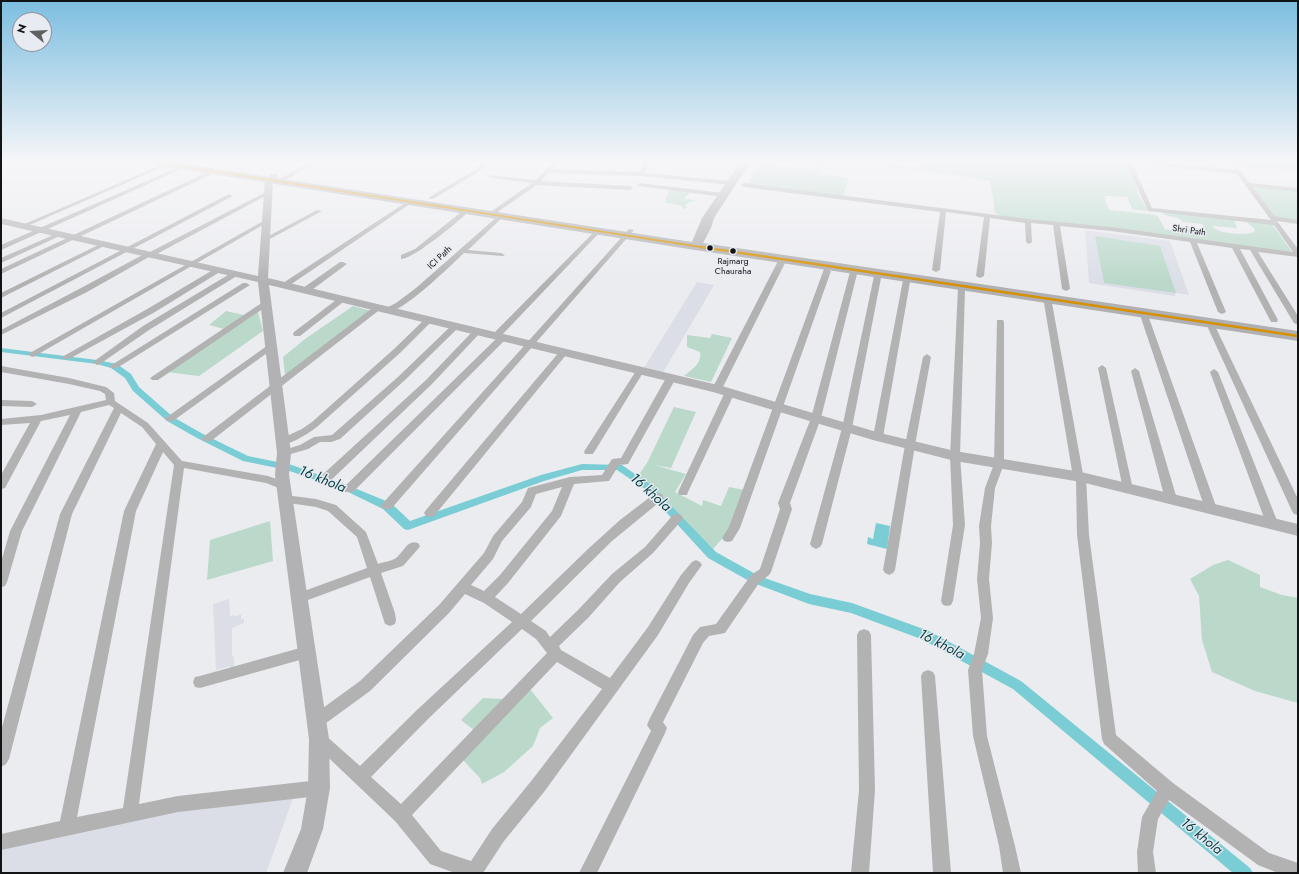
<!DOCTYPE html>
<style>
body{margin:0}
#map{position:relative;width:1299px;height:874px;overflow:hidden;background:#ebecf0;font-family:Jost,sans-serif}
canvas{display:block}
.frame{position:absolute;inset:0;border:2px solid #131416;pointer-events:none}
.north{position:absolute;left:12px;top:12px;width:40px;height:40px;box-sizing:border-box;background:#e9ebf2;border:1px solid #93959a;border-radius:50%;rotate:288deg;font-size:11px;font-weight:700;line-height:16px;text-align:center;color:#131416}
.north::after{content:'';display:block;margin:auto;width:14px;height:18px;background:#5f6062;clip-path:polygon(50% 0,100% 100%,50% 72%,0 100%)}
</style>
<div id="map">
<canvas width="1299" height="874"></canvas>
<div class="frame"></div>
<div class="north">N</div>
</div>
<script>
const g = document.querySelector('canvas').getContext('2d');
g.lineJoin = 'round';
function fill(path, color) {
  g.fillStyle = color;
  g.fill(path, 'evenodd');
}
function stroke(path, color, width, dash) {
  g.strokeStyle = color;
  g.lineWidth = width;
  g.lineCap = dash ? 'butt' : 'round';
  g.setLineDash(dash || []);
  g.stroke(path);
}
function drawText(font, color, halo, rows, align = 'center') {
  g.font = font + ' Jost,sans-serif';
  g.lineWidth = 3;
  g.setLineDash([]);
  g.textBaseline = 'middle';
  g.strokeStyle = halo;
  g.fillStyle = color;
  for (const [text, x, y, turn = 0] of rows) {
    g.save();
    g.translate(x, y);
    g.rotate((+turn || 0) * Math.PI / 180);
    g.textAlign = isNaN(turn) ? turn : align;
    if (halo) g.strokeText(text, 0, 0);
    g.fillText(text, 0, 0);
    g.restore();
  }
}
const built = new Path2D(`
 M1085 230 1170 241 1189 295 1176 293 1174 296 1089 283Z
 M697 282 714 285 661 376 642 371Z
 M229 599 230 616 234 615V617L241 614V619H244V623L232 628V657L234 656V668L231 669 230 666 216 670 213 604Z
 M295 793 266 873H1V848L127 816Z`);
const green = new Path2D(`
 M761 161H778L777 166 815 169 820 162 835 164 834 165H825L819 174 849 178 843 196 747 184Z
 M920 161 1128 162 1139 196 1148 211 1132 209 1127 197 1104 196 1109 210 1157 215 1165 229 1180 231 1179 226 1205 229 1202 224 1183 222 1178 218 1164 215 1163 212 1234 220 1237 228 1212 226C1218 234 1245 236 1254 232L1255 229 1245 221 1272 224 1292 252 1071 224 999 216 994 211C995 200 991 192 990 181L954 175 882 167 884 163 919 167Z
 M1148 161H1298V172L1227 166 1207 167Z
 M1250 186 1298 191V220L1274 217Z
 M669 190 691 192 684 199 696 200 686 204 685 206 687 207 685 209 682 208 683 206 663 202 668 200H665Z
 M1095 236 1160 246 1176 293 1104 283Z
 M353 306 372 311 285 376 283 357 305 339Z
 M226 311 244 315 224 329 209 325Z
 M258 312 263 331 199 376 167 372Z
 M712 334 732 338 711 382 684 376C692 369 702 364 700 352L687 347V335L710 338Z
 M674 407 696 412 671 468 654 465 686 474 675 492 702 506 703 500 721 506 729 487 744 490 729 531 713 549 638 476 647 463Z
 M270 521 273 561 207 580 210 540Z
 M1228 560 1260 575V587L1282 595 1298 598V703L1255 691 1212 672 1202 640 1199 596 1190 579 1213 565Z
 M526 684 553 718 540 728 533 746 504 772 482 784 480 778 463 760Z
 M483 698 503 699 475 731 461 720Z`);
const water = new Path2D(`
 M876 523 890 526 887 549 867 544 868 537 873 539Z`);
const canal = new Path2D(`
 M1 348 97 360 117 364 131 374 139 387 173 417 203 434 248 456 292 465 352 487 391 503 410 521 541 475 582 464 622 465 651 485 716 552 759 576 810 594 852 603 929 631 1021 681 1250 868 1253 873H1233L1013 689 921 639 851 613 809 604 751 582 708 558 645 489 617 470H582L544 481 408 530 404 529 383 509 346 491 287 470 243 461 197 438 167 421 133 391 125 378 111 368 97 364 1 352Z`);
const street = new Path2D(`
 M312 161H319L281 182 276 181Z
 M484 161H490L480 171 433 199 428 198 476 169Z
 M554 161H560L552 169 640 172 644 161H650L645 173 731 181 734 183 731 185 642 176 549 173 541 181 630 186 633 188 630 190 537 185 493 215H489V213L532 183 491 178 489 177V175L536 180Z
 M708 161H735L747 163 744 165 711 163Z
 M1125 161H1143L1239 170 1241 171 1250 183 1298 188V192L1253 187 1274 216 1298 220V224L1277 221 1298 249V257L1258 252 1298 316V325L1294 323 1250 250 1240 249 1278 320 1277 322H1271L1270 320 1232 248 1197 243 1226 312 1222 314 1218 312 1190 242 1111 231 1060 226 1070 289 1066 291 1062 289 1053 225 1031 223 1032 242 1029 244 1026 242 1025 223 990 218 984 276 980 278 976 276 984 217 946 212 940 270 936 272 932 270 940 212 744 187 741 185 744 183 1028 219 1111 227 1293 252 1274 225 1148 211ZM1132 163 1237 174 1271 220 1152 208Z
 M165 163 170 164 25 227 20 226Z
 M181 166 186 167 1 250V245Z
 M214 169 217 171 216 172 1 274V269Z
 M640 183 723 193 726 195 723 197 638 186 637 185Z
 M266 192 271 193 153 256 149 257 87 292 1 335V330L81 288 146 253 150 252Z
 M229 194 232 196 231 197 1 318V313Z
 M408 201 413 202 287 287H284L280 285Z
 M465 209 470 210C461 220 412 260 401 259V255L415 249Z
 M317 210 322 211 268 240 263 239Z
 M499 215 504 216 468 250 501 253 505 255 503 256 464 253C451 265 401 315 386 312V308L396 303 416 288Z
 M265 220 270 221 35 356 32 357 28 354Z
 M629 229 634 230 391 509H383L381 506 383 503Z
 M596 230 601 231 501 336H505L506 338 505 340 353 492H345L344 489 345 486 497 338H493L492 336 493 334Z
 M60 232 63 234 62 235 1 263V258Z
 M104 242 106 243V245L1 298V293Z
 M778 261H781L785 263 722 389 720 391H714L712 389Z
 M340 262H343L347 264 309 292H303V288Z
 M216 268H219L223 270 155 312 69 359H63L62 357 149 308Z
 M824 269H827L831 271 740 528 732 541 728 542 724 541 722 538 729 527Z
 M233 272H236L240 274 149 330 100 364 97 365 93 362 143 326Z
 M850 272H856L857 274 821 418 790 503 792 509 771 572 769 575 759 583 725 633 709 636 703 643 663 722 667 728 665 733 597 873H579L651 731 647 725 649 720 693 635 700 627 716 624 751 575 760 569 780 509 778 503 811 418Z
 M874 276H880L881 278 852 428 822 544 820 547 816 549 812 547 810 544 842 428Z
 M903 280H909L910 282 883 437 878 440 873 437Z
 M243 283H246L250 285 117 368H111L110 366Z
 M958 288H961L965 290 960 456 965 525 953 601 951 605 947 606 943 605 941 601 953 525 950 456Z
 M340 297H346L347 299 300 336H294L293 334 294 332Z
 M1045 301H1048L1052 303 1083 474 1086 477 1089 535 1116 735 1173 783 1269 853 1298 863V873H1278L1258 865 1169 800 1158 819 1153 852 1156 873H1138L1137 852 1142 817 1157 791 1104 744 1102 739 1077 535 1076 480 1073 477 1044 303Z
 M263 302H266L270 304 158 380H152L150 378Z
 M375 306H381L382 308 211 441H203L202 439 203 437Z
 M1142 316H1145L1149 318 1217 509 1215 512H1207L1205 509 1141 318Z
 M426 318H429L433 320 400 353 318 426C310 433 288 447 278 444L277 442 278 440 302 429 312 422 394 349Z
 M997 320H1003L1004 322V464L995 488 991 526 992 543 989 579 993 618 988 654 982 670 987 736 1015 846 1021 873H1003L999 846 973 736 968 670 974 654 981 618 977 579 980 543 979 526 985 488 994 464Z
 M453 324H459L460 326 405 380 340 439 331 442H320L308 449 284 456 280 455 279 453 280 451 300 445 314 437 332 435 399 376Z
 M1209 326H1212L1216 328 1298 499V515L1294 514 1292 511 1208 328Z
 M474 330H480L481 332 432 384 328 483H320L319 480 320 477 426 380Z
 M271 343 274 344 275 346 274 348 173 421H167L165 419 167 417Z
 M563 350 566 351 567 353 566 355 434 516 430 517 426 516 424 513 426 510 560 351Z
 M927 354 931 357 915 445 895 570 893 573 889 575 885 573 883 570 905 445 923 357Z
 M1102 365 1106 368 1133 489 1132 492H1124L1123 489 1098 368Z
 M1 366 69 378 106 387 114 393 115 401 148 423 182 461 268 476 288 483 289 486 288 489 284 490 266 483 184 468 139 804 178 796 319 780 325 782 327 788 325 794 319 796 178 812 1 850V834L60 821 124 511 156 444 142 427 121 413 72 514 9 759 6 764 1 767V731L60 514 114 408 109 405 81 412 22 531 7 582 5 586 1 587V562L10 531 70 415 41 421 5 488 1 489V475L30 423 1 425V419L41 415 106 400 105 394 100 391 69 384 1 372ZM163 452 174 465 123 808 77 817 136 511Z
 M640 368 644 371 593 454H585L584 452 585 450 636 371Z
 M1135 368 1139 371 1177 499 1175 502H1167L1165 499 1131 371Z
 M1214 369 1218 372 1278 523 1276 526 1272 527 1268 526 1266 523 1210 372Z
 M671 375 676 378 628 464 619 465 609 481 574 484 561 516 508 583 495 597 521 614 588 549 620 520 654 494H662L663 497 662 500 612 541 531 621 546 631 550 637 578 610 612 574 645 547 673 515 677 514 681 515 683 518 681 521 653 553 620 582 588 618 559 646 561 650 610 678 648 627 681 575 692 562 696 560 700 562 702 565 689 583 658 635 544 792 504 841 483 873H455L430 864 395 821 314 744 312 739 314 734 319 732 324 734 360 766 418 709 512 622 484 603 465 594 449 613 370 691 322 726 317 728 312 726 310 721 312 716 360 681 439 605 484 553 493 536 522 502 528 488 570 477 602 475 612 459 621 458 666 378ZM562 487 552 511 500 575 484 591 471 585 493 559 502 541 531 507 536 494ZM522 629 536 639 547 653 401 804 371 777 428 719ZM557 662 602 689 532 780 492 829 471 861 441 851 412 815Z
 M730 389 735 392 688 492 687 495H679L678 492 725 392Z
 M1 400 32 401 37 404 32 407 1 406Z
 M285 495 316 499 336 505 366 532 378 564C383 562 392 561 396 558 404 552 407 539 418 543L420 546 418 549 403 566 381 573 395 613 396 620 395 624 390 626 385 624 370 577 300 603 296 602 294 598 296 594 367 568 357 537 328 511 316 507 281 502 279 499 281 496Z
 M864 629 869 631 871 635 875 790 869 873H851L859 790 857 635 859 631Z
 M307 646 312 648 314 652 312 656 307 658 200 688 195 687 193 682 195 677 200 676Z
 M928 670 933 672 935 676 951 873H933L921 676 923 672Z`);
const secondary = new Path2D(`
 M271 174H277L278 176 273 181 268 278 722 386 880 433 955 451 1081 472 1298 524V536L1081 482 955 461 873 440 713 392 269 285 291 453 289 475 329 739 330 788 323 829 307 873H283L301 829 308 788 309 739 275 475 277 453 258 282 1 224V218L258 276 265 180Z`);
const highway = new Path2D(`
 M143 161H166L692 242 702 218 741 161H751L714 218 711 228 703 243 1298 331V341L695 250 148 164Z`);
const bus1Far1 = new Path2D(`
 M148 161 707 248`);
const bus1 = new Path2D(`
 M701 247 1298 336`);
const markers = [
 [710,248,3.5,"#131416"],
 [733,251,3.5,"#131416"]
];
const farStreetnames = [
 ["Shri Path",1189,231,8],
 ["ICI Path",440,258,-43]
];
const farBusnames = [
 ["Rajmarg",733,262],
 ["Chauraha",733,272]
];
const nearWaternames = [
 ["16 khola",322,480,22],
 ["16 khola",650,493,42],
 ["16 khola",941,645,27],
 ["16 khola",1201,837,39]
];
fill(built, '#dbdee7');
fill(green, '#bad9ca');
fill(water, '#7acdd4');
fill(canal, '#7acdd4');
fill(street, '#b3b2b3');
fill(secondary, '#b2b2b4');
fill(highway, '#b0b0b2');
stroke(bus1Far1, '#d59003', 2);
stroke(bus1, '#d59003', 2.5);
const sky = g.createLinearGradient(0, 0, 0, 283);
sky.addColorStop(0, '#7cbee0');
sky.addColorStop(0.57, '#f6f6f8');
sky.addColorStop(1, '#f6f6f800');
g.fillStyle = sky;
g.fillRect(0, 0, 1299, 283);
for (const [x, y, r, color] of markers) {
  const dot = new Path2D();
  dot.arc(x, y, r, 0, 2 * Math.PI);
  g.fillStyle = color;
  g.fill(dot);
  stroke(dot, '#e9ebf2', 1.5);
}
drawText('9px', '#131416', '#e9ebf2', farStreetnames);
drawText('9px', '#131416', '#e9ebf2', farBusnames);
drawText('italic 14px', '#023c3f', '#e9ebf2', nearWaternames);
</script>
